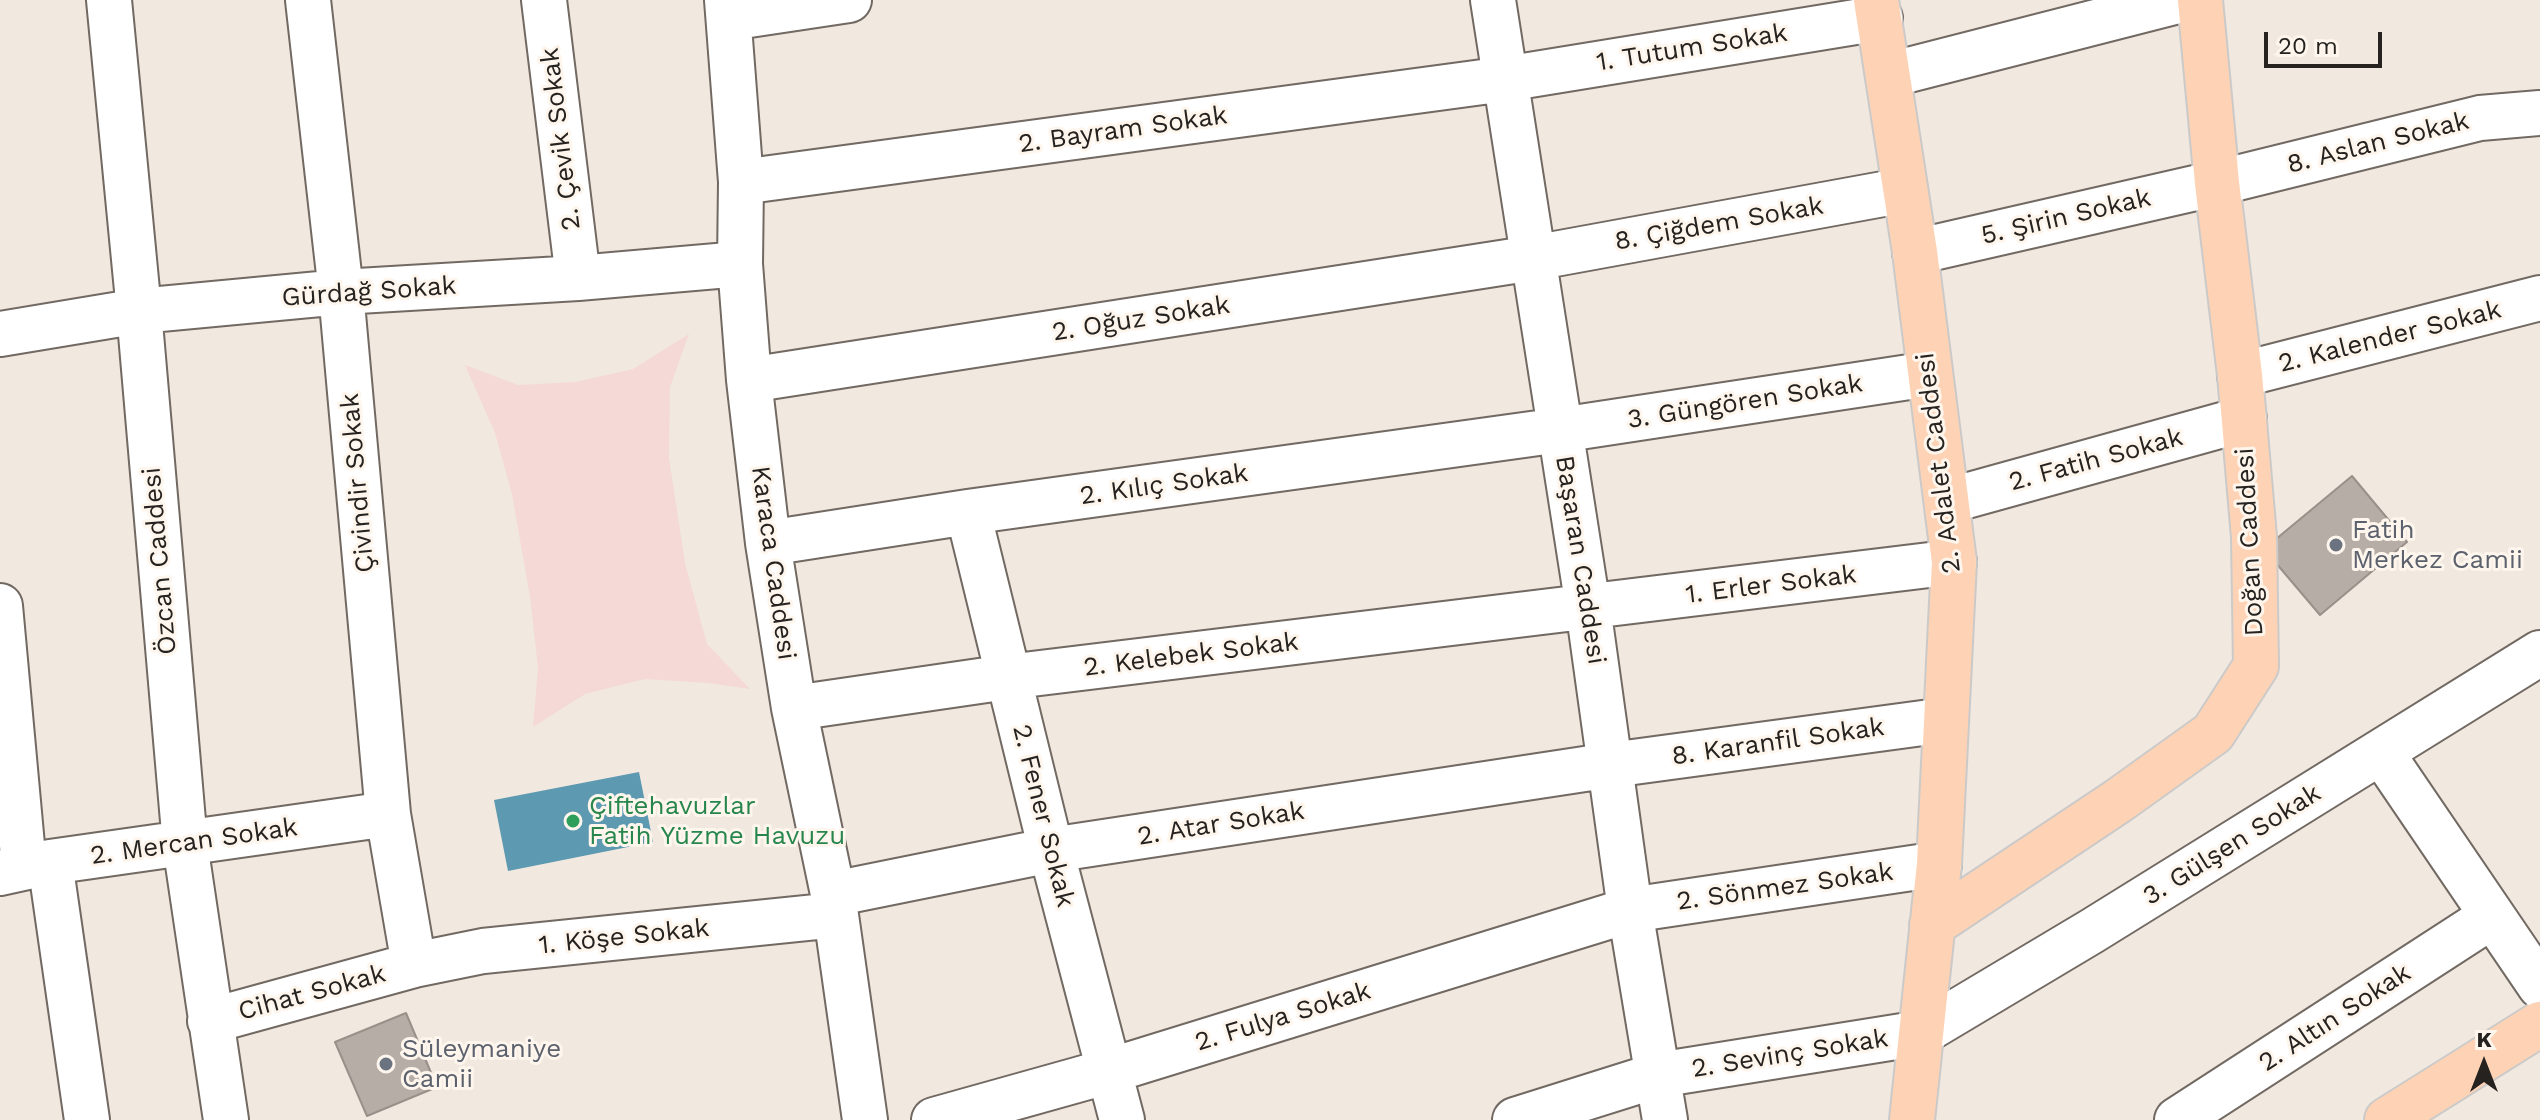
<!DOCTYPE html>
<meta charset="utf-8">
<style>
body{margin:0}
#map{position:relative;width:2540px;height:1120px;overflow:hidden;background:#f1e8e0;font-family:"Work Sans",sans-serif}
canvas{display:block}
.north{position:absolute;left:2444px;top:1024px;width:80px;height:80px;-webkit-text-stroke:6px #fef6ed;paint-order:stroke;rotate:0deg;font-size:22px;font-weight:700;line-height:32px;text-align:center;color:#25221f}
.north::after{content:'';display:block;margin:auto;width:28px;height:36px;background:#25221f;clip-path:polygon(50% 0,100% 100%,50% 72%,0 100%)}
.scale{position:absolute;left:2264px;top:32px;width:118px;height:36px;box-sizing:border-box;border:4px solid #25221f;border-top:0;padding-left:10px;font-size:24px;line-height:28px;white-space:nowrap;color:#25221f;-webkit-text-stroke:6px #fef6ed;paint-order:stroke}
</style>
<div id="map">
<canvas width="2540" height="1120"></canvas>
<div class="north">K</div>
<div class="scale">20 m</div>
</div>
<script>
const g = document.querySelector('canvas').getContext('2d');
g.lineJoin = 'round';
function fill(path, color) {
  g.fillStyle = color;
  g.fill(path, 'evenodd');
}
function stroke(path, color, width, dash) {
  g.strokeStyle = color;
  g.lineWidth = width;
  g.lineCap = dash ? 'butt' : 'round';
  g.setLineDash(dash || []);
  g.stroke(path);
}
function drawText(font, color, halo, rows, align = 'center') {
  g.font = font + ' "Work Sans",sans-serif';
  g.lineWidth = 6;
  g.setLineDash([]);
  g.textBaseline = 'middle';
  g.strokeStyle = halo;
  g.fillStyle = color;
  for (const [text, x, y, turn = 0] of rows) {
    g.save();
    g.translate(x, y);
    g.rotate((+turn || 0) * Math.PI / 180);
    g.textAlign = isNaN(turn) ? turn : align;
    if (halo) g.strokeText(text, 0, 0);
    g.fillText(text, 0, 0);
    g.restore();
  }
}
const commercial = new Path2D(`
 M689 334 670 387 669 458 685 563 707 644 750 689 708 683 645 679 585 694 533 727 538 668 530 597 512 494 495 433 465 365 518 385 575 382 633 369Z`);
const water = new Path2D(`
 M639 772 653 842 508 871 494 800Z`);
const building = new Path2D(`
 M2352 476 2407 542 2320 615 2264 549Z
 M406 1013 437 1087 367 1116 335 1042Z`);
const minor = new Path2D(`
 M109 0 139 311 185 844 226 1120
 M308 0 341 292 388 814 414 965
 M544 0 578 278
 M727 0 741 182 740 264 749 380 768 543 794 708 833 894 865 1120
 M1493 0 1588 607 1630 910 1665 1120
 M729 18 849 0
 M1889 75 2182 0
 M741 182 1505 79 1880 18
 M1915 252 2217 183 2480 118 2540 113
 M0 334 139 311 341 292 578 278 740 264
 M2240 375 2540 298
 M749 380 1533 258 1905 190
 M1948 501 2244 419
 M968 512 1051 850 1122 1120
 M768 543 968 512 1560 430 1929 374
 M0 606 24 867
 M794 708 1007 677 1954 562
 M2381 752 2540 986
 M50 862 87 1120
 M0 873 50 862 388 814
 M833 894 1051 850 1611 765 1945 720
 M210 1021 414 965 483 951 836 915
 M934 1120 1109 1071 1630 910 1939 864
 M1515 1120 1658 1075 1921 1033 2092 931 2540 653
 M2177 1120 2492 916`);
const major = new Path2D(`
 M1876 0 1915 252 1954 562 1939 864 1912 1120
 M1932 925 2118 801 2213 733 2256 666 2254 537 2240 375 2217 183 2200 0
 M2387 1120 2540 1024`);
const markers = [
 [2336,545,8,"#6b7280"],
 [573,821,8,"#2e9e5b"],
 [386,1064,8,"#6b7280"]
];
const streetNames = [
 ["1. Tutum Sokak",1692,48,-9],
 ["2. Bayram Sokak",1123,130,-8],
 ["2. Çevik Sokak",561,139,-97],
 ["8. Aslan Sokak",2378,143,-14],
 ["5. Şirin Sokak",2066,217,-13],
 ["8. Çiğdem Sokak",1719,224,-10],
 ["Gürdağ Sokak",369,292,-4],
 ["2. Oğuz Sokak",1141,319,-9],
 ["2. Kalender Sokak",2390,337,-14],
 ["3. Güngören Sokak",1745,402,-9],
 ["2. Fatih Sokak",2096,460,-15],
 ["2. Adalet Caddesi",1939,463,-97],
 ["Çivindir Sokak",358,483,-95],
 ["2. Kılıç Sokak",1164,485,-8],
 ["Doğan Caddesi",2250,542,-93],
 ["Başaran Caddesi",1580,560,81],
 ["Özcan Caddesi",160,561,-95],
 ["Karaca Caddesi",773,563,82],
 ["1. Erler Sokak",1771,585,-7],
 ["2. Kelebek Sokak",1191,655,-7],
 ["8. Karanfil Sokak",1778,742,-8],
 ["2. Fener Sokak",1043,816,76],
 ["2. Atar Sokak",1221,824,-9],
 ["2. Mercan Sokak",194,842,-8],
 ["3. Gülşen Sokak",2232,845,-32],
 ["2. Sönmez Sokak",1785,887,-8],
 ["1. Köşe Sokak",624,937,-6],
 ["Cihat Sokak",312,993,-15],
 ["2. Fulya Sokak",1283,1017,-17],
 ["2. Altın Sokak",2335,1018,-33],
 ["2. Sevinç Sokak",1790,1054,-9]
];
const worshipNames = [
 ["Fatih",2352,530],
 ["Merkez Camii",2352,560],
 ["Süleymaniye",402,1049],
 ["Camii",402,1079]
];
const leisureNames = [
 ["Çiftehavuzlar",589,806],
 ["Fatih Yüzme Havuzu",589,836]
];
fill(commercial, '#f4d9d6');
fill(water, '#5d99b1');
fill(building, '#b6aea6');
stroke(building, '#999189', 2);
stroke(minor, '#716962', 48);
stroke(major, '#cbcac9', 48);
stroke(minor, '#fff', 44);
stroke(major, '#fed3b5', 44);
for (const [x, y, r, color] of markers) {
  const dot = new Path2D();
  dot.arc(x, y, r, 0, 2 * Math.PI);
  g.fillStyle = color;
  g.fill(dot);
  stroke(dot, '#fef6ed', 3);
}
drawText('26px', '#25221f', '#fef6ed', streetNames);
drawText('26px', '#5b616d', '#fef6ed', worshipNames, 'left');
drawText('26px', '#27864d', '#fef6ed', leisureNames, 'left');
</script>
